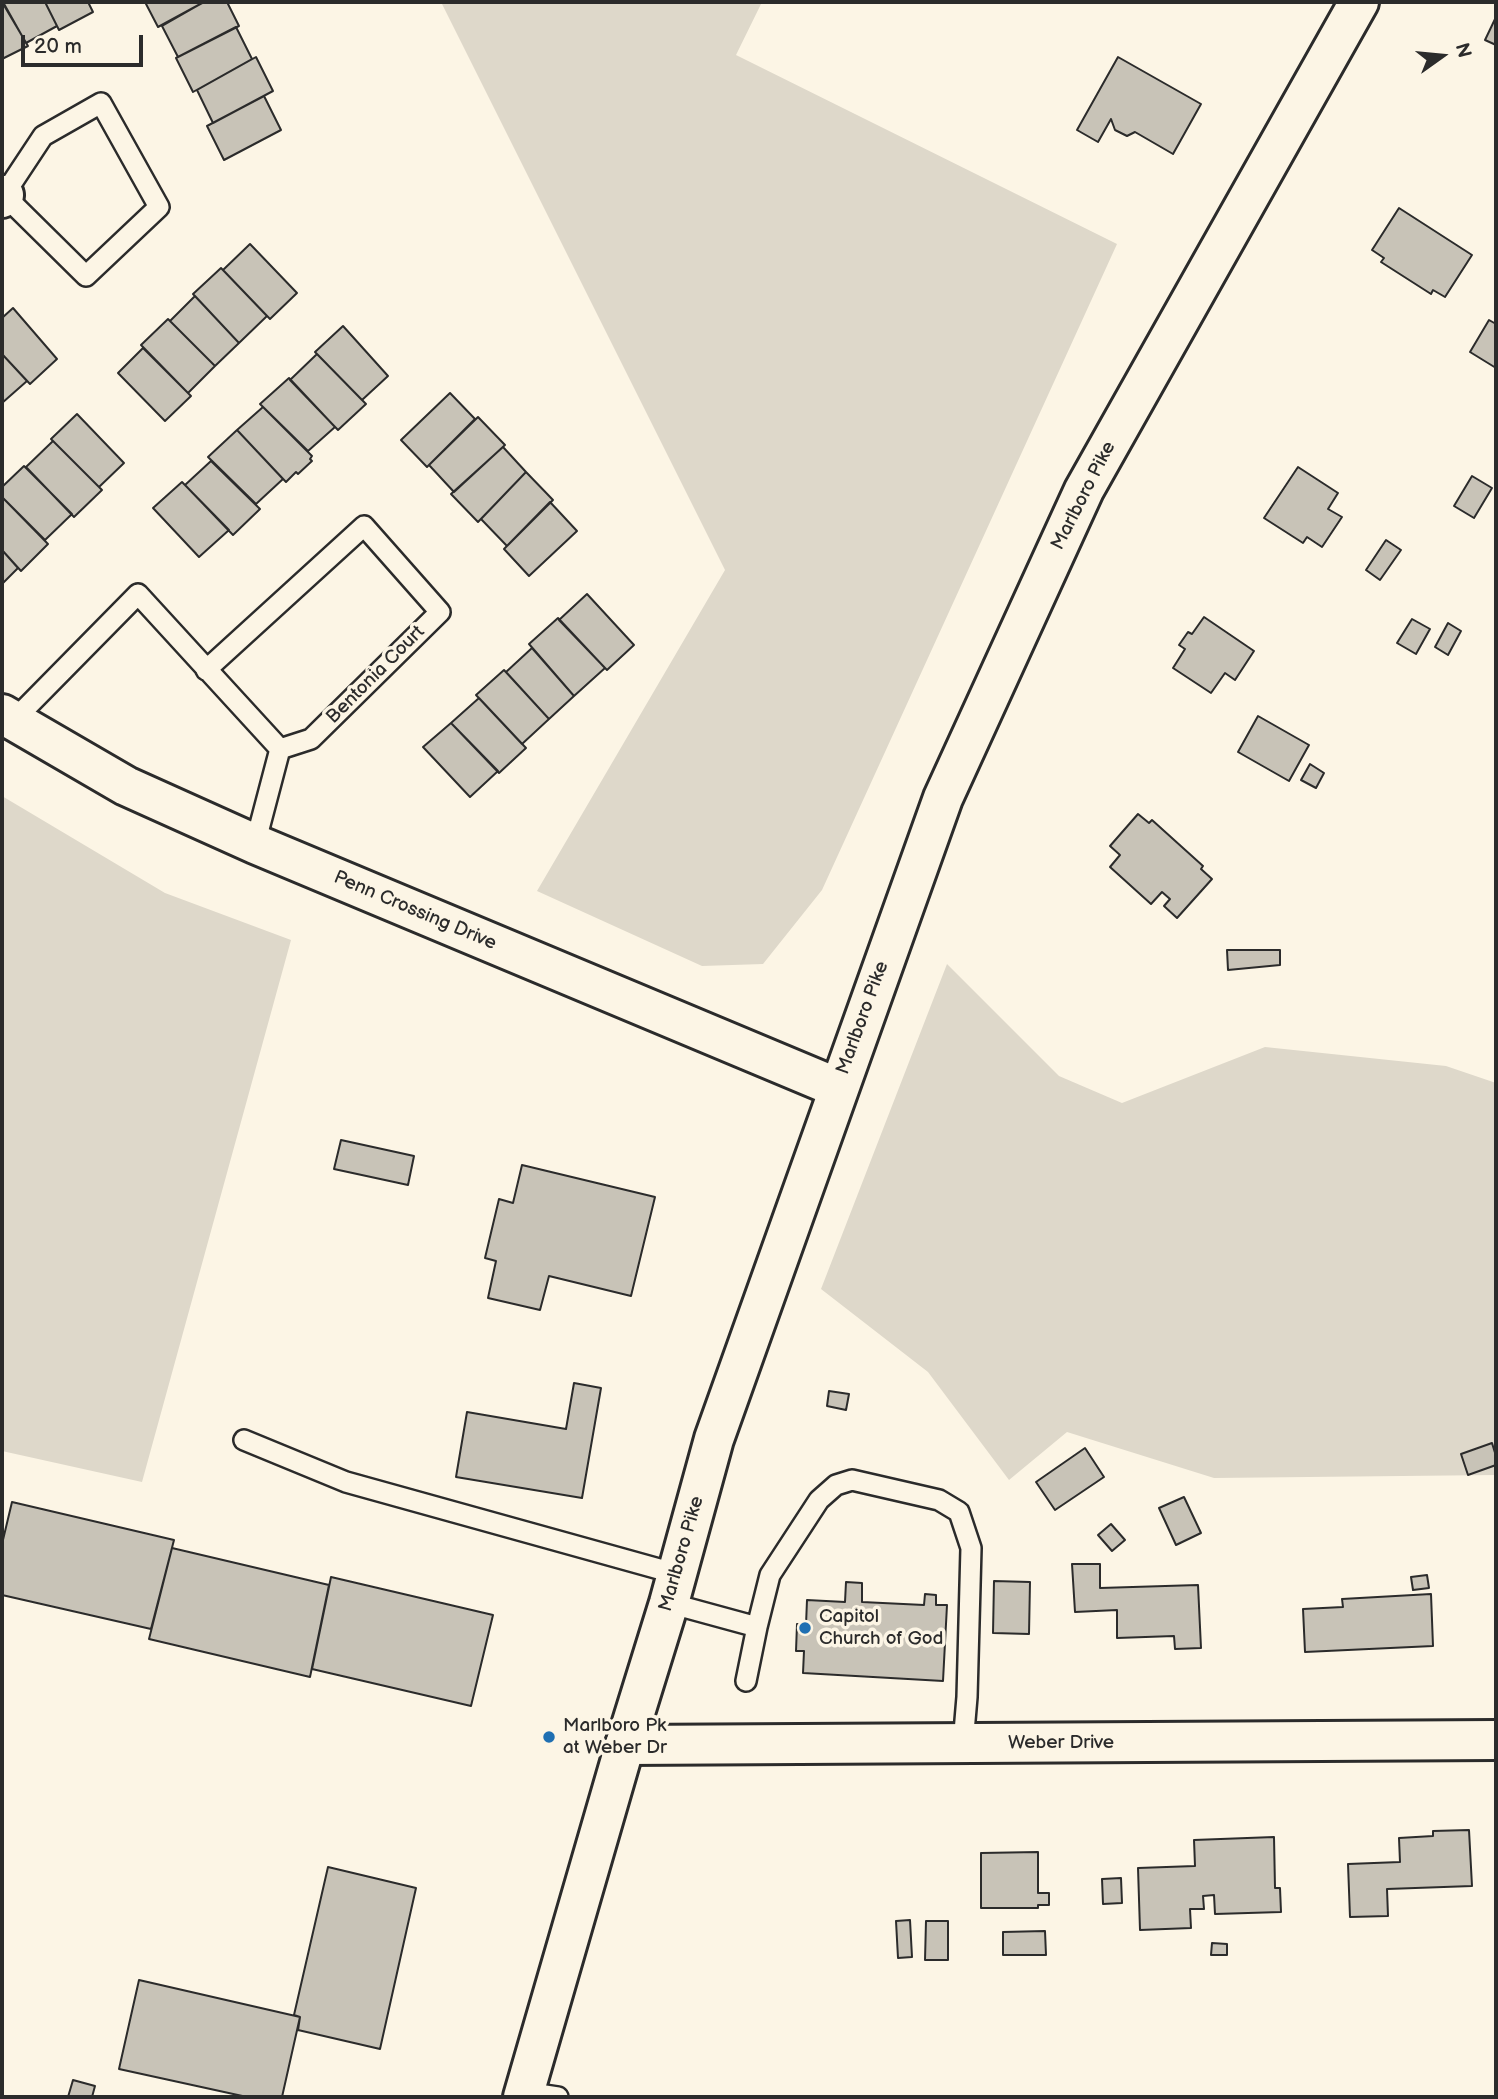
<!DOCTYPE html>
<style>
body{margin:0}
#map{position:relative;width:1498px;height:2099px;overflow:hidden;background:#fcf5e5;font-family:"Balsamiq Sans",sans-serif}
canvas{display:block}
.frame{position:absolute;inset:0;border:4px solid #2b2b2b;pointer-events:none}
.north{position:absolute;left:1407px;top:21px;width:70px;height:70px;-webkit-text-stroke:5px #fcf5e5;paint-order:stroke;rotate:75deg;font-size:19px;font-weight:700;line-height:28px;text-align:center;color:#2b2b2b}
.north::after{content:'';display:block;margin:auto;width:24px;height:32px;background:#2b2b2b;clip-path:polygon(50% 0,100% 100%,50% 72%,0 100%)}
.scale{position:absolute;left:21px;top:35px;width:122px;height:32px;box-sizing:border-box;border:4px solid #2b2b2b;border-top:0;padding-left:9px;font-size:21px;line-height:24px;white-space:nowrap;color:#2b2b2b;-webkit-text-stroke:5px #fcf5e5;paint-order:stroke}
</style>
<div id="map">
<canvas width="1498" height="2099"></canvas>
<div class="frame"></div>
<div class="north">N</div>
<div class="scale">20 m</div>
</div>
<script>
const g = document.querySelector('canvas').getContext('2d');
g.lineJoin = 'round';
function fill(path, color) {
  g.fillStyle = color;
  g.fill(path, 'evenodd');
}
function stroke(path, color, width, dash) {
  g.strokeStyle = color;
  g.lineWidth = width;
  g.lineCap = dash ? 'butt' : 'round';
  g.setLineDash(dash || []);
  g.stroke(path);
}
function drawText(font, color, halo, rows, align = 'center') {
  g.font = font + ' "Balsamiq Sans",sans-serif';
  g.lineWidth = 7;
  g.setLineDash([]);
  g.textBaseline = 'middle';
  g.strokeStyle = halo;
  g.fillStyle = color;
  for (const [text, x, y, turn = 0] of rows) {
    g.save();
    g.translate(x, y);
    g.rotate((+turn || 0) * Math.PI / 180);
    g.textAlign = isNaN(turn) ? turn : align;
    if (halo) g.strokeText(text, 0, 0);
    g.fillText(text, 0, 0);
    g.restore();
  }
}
const green = new Path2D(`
 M441 2H762L736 55 1117 244 822 890 763 964 702 966 537 891 725 570Z
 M2 796 165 893 291 940 142 1482 2 1451Z
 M947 964 1059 1076 1122 1103 1265 1047 1446 1066 1496 1083V1475L1214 1478 1067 1432 1009 1480 928 1372 821 1289Z`);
const building = new Path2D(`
 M2 2 28 46 2 59Z
 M3 2H45L57 26 26 43Z
 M45 2H88L93 12 59 30Z
 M145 2H204L158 27Z
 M204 2H227L239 26 178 57 162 26Z
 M1496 17V45L1485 40Z
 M236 27 252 59 193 92 176 58Z
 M256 57 273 91 213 123 197 90Z
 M1118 57 1201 104 1173 154 1135 132 1127 136 1115 130 1111 119 1098 142 1077 130Z
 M264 96 281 130 224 160 207 126Z
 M1399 208 1472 255 1445 297 1433 290 1431 294 1381 262 1384 258 1372 250Z
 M250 244 297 293 270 319 223 270Z
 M221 268 267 316 239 343 193 294Z
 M195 296 239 343 215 366 170 321Z
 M13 308 57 359 30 384 2 354V318Z
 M168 319 215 366 188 393 141 345Z
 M1489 320 1496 324V368L1470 352Z
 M343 326 388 376 362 400 315 352Z
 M143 348 191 396 165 421 118 373Z
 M2 354 27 381 2 403Z
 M317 354 366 404 338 430 290 380Z
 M289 378 335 427 308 451 260 404Z
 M450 393 475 419 427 467 401 440Z
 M263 407 312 456 310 459 312 461 298 474 296 472 286 482 237 430Z
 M77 414 124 463 99 487 51 439Z
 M478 417 505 445 454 492 429 465Z
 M237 430 283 479 256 504 208 457Z
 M53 441 102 490 74 517 26 467Z
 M503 447 526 472 478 522 451 494Z
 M211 461 260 509 233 535 185 485Z
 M24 466 72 514 45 540 2 497V487Z
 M1298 467 1338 493 1328 509 1342 517 1322 547 1307 537 1303 543 1264 518Z
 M526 472 553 500 507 546 481 519Z
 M1472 476 1492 488 1474 518 1454 506Z
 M182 482 229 530 199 557 153 508Z
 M2 497 48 544 21 571 2 550Z
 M550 502 577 531 529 576 504 549Z
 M1386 540 1401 550 1380 580 1366 570Z
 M2 550 18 568 2 584Z
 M587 594 634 645 607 670 559 620Z
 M1204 617 1254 651 1235 680 1225 673 1211 693 1173 668 1185 649 1179 645 1188 632 1192 634Z
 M558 618 605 668 574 696 529 644Z
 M1412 619 1430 629 1416 654 1397 643Z
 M1448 623 1461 631 1448 655 1435 647Z
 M532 648 574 696 549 719 506 672Z
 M504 670 549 719 522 744 476 695Z
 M479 698 526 748 499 773 451 723Z
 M1258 716 1309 745 1289 781 1238 752Z
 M451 723 498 771 470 797 423 747Z
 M1310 764 1324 773 1316 788 1301 780Z
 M1138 814 1149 823 1152 820 1203 866 1201 869 1212 879 1177 918 1164 906 1170 899 1162 892 1151 904 1110 867 1120 855 1110 846Z
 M1227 950H1280V965L1228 970Z
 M341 1140 414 1156 408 1185 334 1169Z
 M522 1165 655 1197 631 1296 549 1276 540 1310 488 1298 496 1261 485 1258 499 1199 513 1203Z
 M574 1383 601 1388 582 1498 456 1477 467 1412 566 1429Z
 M829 1391 849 1394 846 1410 827 1406Z
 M1492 1443 1496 1456V1465L1468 1475 1461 1454Z
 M1085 1448 1104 1477 1055 1510 1036 1482Z
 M1184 1497 1201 1533 1176 1545 1159 1508Z
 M12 1502 174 1540 151 1629 2 1595V1544Z
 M1111 1524 1125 1540 1112 1551 1098 1535Z
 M172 1548 329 1585 310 1677 149 1639Z
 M1072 1564H1100V1588L1198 1585 1201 1648 1175 1649 1174 1636 1117 1638V1610L1075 1612Z
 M1427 1575 1429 1588 1413 1590 1411 1577Z
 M331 1577 493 1615 471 1706 312 1669Z
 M994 1581 1030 1582 1029 1634 993 1633Z
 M846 1582 862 1583V1602L924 1605 925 1594 936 1595V1605H947L943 1681 803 1673 804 1651H796L797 1624 806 1625 807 1600 845 1602Z
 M1431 1594 1433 1646 1305 1652 1303 1609 1343 1607 1342 1599Z
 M1469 1830 1472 1886 1387 1889 1388 1916 1350 1917 1348 1864 1400 1862 1399 1838 1433 1836V1831Z
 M1274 1837 1275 1888H1280L1281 1912 1215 1914 1214 1895 1203 1896 1204 1909H1190L1191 1928 1140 1930 1138 1868 1195 1866 1194 1840Z
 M1038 1852V1893H1049V1905H1038V1908H981V1853Z
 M328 1867 416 1888 380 2049 298 2030 300 2017 294 2015Z
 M1121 1878 1122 1903 1103 1904 1102 1879Z
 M910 1920 912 1957 898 1958 896 1921Z
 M926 1921H948V1960H925Z
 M1045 1931 1046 1955H1003V1932Z
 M1212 1943 1227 1944V1955H1211Z
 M139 1980 300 2017 282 2097H247L119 2069Z
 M73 2080 95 2086 92 2097H68Z`);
const service = new Path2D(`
 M101 103 159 207 86 276 4 195 43 136Z
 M206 670 364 526 440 612 311 739 280 749
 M13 721 138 594 280 749 255 844
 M244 1440 346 1482 677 1574
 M669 1603 757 1627
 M746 1681 757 1627 770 1575 819 1500 836 1485 852 1480 939 1500 959 1512 971 1548 967 1697 963 1744
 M525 2092 558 2097`);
const minor = new Path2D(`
 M2 198 4 195
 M2 714 126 786 255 844 838 1088
 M625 1745 1496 1740`);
const secondary = new Path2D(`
 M523 2097 625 1745 669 1603 714 1439 943 798 1084 490 1359 2`);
const markers = [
 [805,1628,7,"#1f6fb2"],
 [549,1737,7,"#1f6fb2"]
];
const streetNames = [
 ["Marlboro Pike",1084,496,-63],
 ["Bentonia Court",376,675,-45],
 ["Penn Crossing Drive",415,911,23],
 ["Marlboro Pike",863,1018,-70],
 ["Marlboro Pike",682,1554,-74],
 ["Weber Drive",1061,1743]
];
const poiNames = [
 ["Capitol",819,1617],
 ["Church of God",819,1639],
 ["Marlboro Pk",563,1726],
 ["at Weber Dr",563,1748]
];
fill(green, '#ded8ca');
fill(building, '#c8c3b7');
stroke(building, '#2b2b2b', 2);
stroke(service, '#2b2b2b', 24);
stroke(minor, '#2b2b2b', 44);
stroke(secondary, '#2b2b2b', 44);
stroke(service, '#fcf5e5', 19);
stroke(minor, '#fcf5e5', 38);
stroke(secondary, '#fcf5e5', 38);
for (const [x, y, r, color] of markers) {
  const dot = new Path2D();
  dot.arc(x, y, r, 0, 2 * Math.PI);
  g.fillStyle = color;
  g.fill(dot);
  stroke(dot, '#fcf5e5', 2.5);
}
drawText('19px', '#2b2b2b', '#fcf5e5', streetNames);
drawText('19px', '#2b2b2b', '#fcf5e5', poiNames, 'left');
</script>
